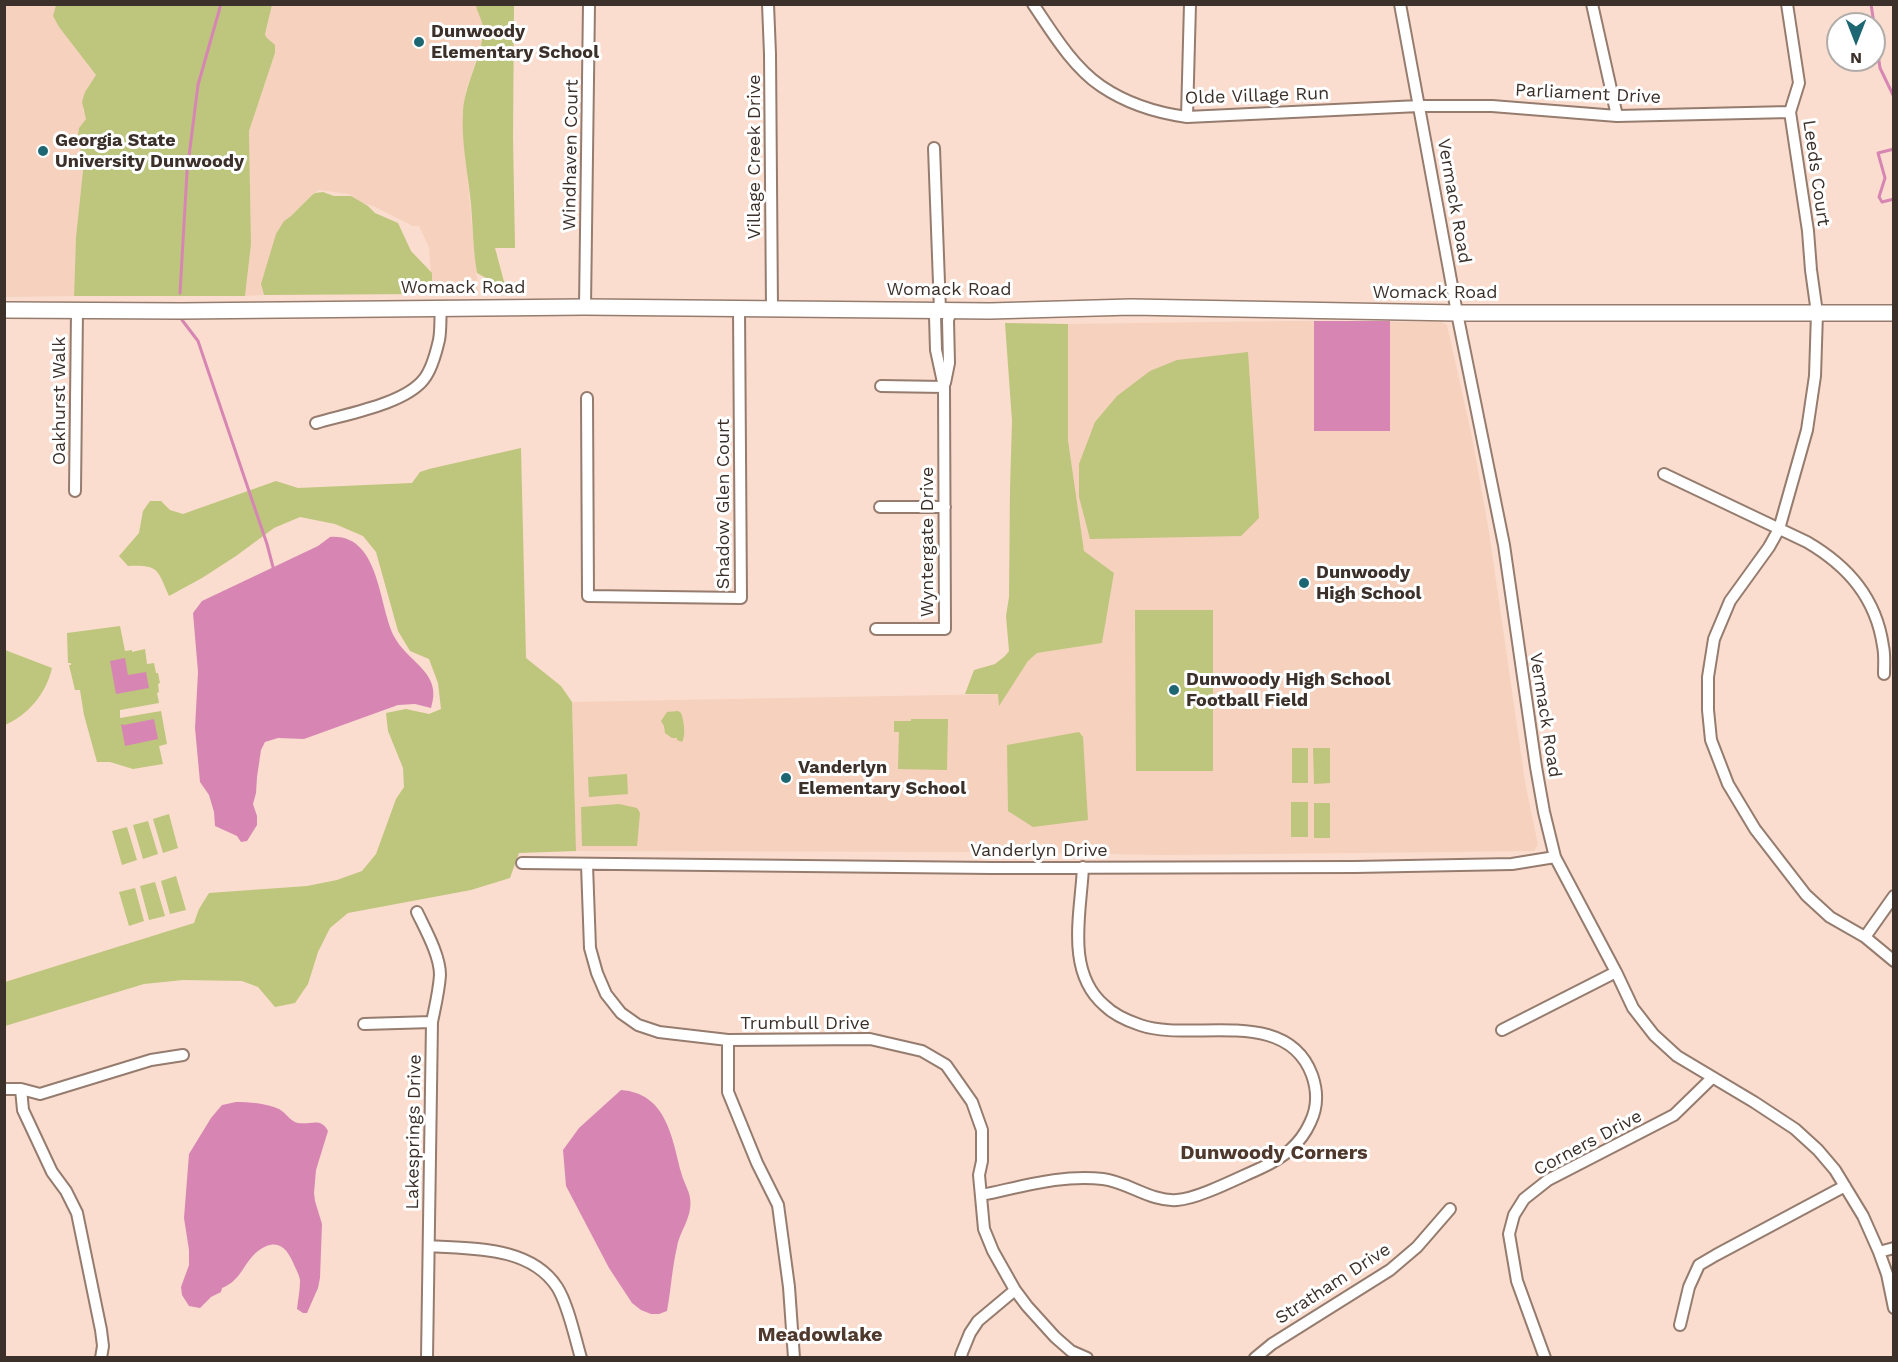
<!DOCTYPE html>
<style>
body{margin:0}
#map{position:relative;width:1898px;height:1362px;overflow:hidden;background:#faddce;font-family:"Work Sans",sans-serif}
canvas{display:block}
.frame{position:absolute;inset:0;border:6px solid #3b302a;pointer-events:none}
.north{position:absolute;left:1826px;top:12px;width:60px;height:60px;box-sizing:border-box;background:#fff;border:2px solid #b1acaa;border-radius:50%;rotate:180deg;font-size:16px;font-weight:700;line-height:24px;text-align:center;color:#3b302a}
.north::after{content:'';display:block;margin:auto;width:21px;height:27px;background:#1d6772;clip-path:polygon(50% 0,100% 100%,50% 72%,0 100%)}
</style>
<div id="map">
<canvas width="1898" height="1362"></canvas>
<div class="frame"></div>
<div class="north">N</div>
</div>
<script>
const g = document.querySelector('canvas').getContext('2d');
g.lineJoin = 'round';
function fill(path, color) {
  g.fillStyle = color;
  g.fill(path, 'evenodd');
}
function stroke(path, color, width, dash) {
  g.strokeStyle = color;
  g.lineWidth = width;
  g.lineCap = dash ? 'butt' : 'round';
  g.setLineDash(dash || []);
  g.stroke(path);
}
function drawText(font, color, halo, rows, align = 'center') {
  g.font = font + ' "Work Sans",sans-serif';
  g.lineWidth = 6;
  g.setLineDash([]);
  g.textBaseline = 'middle';
  g.strokeStyle = halo;
  g.fillStyle = color;
  for (const [text, x, y, turn = 0] of rows) {
    g.save();
    g.translate(x, y);
    g.rotate((+turn || 0) * Math.PI / 180);
    g.textAlign = isNaN(turn) ? turn : align;
    if (halo) g.strokeText(text, 0, 0);
    g.fillText(text, 0, 0);
    g.restore();
  }
}
const built = new Path2D(`
 M4 5H56L53 16 59 27 96 75 85 92 83 111 86 114V119L79 128 78 142 84 161 76 237 74 296 5 297Z
 M272 5H476L484 28 481 46 466 90 463 111V129L478 291 432 289 429 247 419 226H413L373 206 359 202 349 194 319 190 311 195 291 216 284 221 261 286 264 295 245 296 251 244 249 131 275 53 270 40 266 37 265 34Z
 M1292 321 1442 322 1447 325 1472 437 1489 532 1525 782 1538 845 1534 851 1163 855 998 852 576 851 572 702 999 694V704L1028 661 1037 653 1102 643 1114 573 1084 551 1068 440V324Z`);
const green = new Path2D(`
 M56 5H272L265 34 266 37 275 45V53L249 131 251 244 245 296H74L76 237 84 161 78 142V135L79 128 86 119 82 102 85 92 96 75 59 27 53 16Z
 M476 5H514L513 137 515 248H495L506 289 477 273C473 250 473 227 471 204 468 173 461 142 463 111 465 83 482 57 483 31 484 22 477 13 476 5Z
 M323 192 334 196H351L368 206 375 213 398 223 411 251 432 273V289L429 292 422 294 264 295 261 284 276 234 284 221 291 216 312 195 315 193Z
 M1005 323 1068 324V440L1084 551 1114 573 1102 643 1037 653 1028 661 999 706 998 694H965L974 670 995 664 1005 656 1009 651 1006 616 1009 597 1010 490 1012 421Z
 M1248 352 1259 518 1241 536 1090 539 1079 497V464L1095 422 1117 396 1150 371 1177 360Z
 M521 448 526 658 561 686 572 702 576 851 519 853 510 878 471 890 348 913 330 928 318 952 308 984 295 1003 275 1007 258 987 242 981 183 980 144 984 5 1026V982L194 923 199 909 209 893 307 886 337 880 362 871 376 854 396 799 404 787 403 768 388 731 386 713 406 709 429 714 441 709 438 683 429 659 410 651 398 631 376 552 363 536 335 524 300 517 274 528 236 556 202 578 169 596C157 569 159 565 128 566L119 556 139 533 143 511 150 501H161L170 510 183 514 276 481 298 488 412 483 420 472 429 469Z
 M1135 610H1213V771H1136Z
 M120 626 125 651 132 650V652L145 649 147 664 154 663 156 673H158L160 683 158 684 159 692 157 693 159 703 120 710V718L161 711 167 744 159 746 163 764 133 769 110 762H97L84 715 80 690H75L69 665H71V663H68L67 633Z
 M5 650 52 668C46 694 28 715 5 725Z
 M678 711 681 713C684 721 686 736 682 742L677 740V738H672L665 733 664 726 661 721 667 712Z
 M911 719H948L947 770 898 769 899 732H894V721H911Z
 M1079 732 1083 737 1088 820 1033 827 1008 811 1007 745Z
 M1292 748H1308V783H1292Z
 M1313 748H1330V783L1314 784Z
 M627 774 628 794 589 797 588 777Z
 M1291 802H1308V837H1291Z
 M1314 803H1330V838H1314Z
 M619 804 637 808 640 813 637 846H582L581 807Z
 M169 814 178 848 163 853 153 819Z
 M148 821 158 854 143 859 133 825Z
 M127 827 137 860 122 865 112 831Z
 M176 876 186 910 170 914 161 881Z
 M155 882 165 916 149 920 140 886Z
 M135 888 144 921 129 926 119 892Z`);
const water = new Path2D(`
 M1314 321H1390V431H1314Z
 M330 537C381 533 378 608 395 638 409 663 443 673 431 708L415 704 398 705 304 739 278 738 265 742 261 750 257 777 256 793 253 804 257 816V825L247 841 241 842 237 836 215 826 214 812 209 795 200 782 195 728 198 672 193 613 202 601 318 546Z
 M125 658 128 675 146 672 149 688 116 694 110 661Z
 M154 719 158 739 125 746 121 724 124 725Z
 M621 1090C666 1093 672 1137 681 1172 683 1181 689 1190 690 1198 693 1217 680 1230 677 1247 672 1268 671 1290 667 1311L659 1314H651L641 1310 632 1303 609 1268 566 1186 563 1150 579 1128Z
 M236 1102C249 1102 266 1103 279 1109 285 1112 291 1122 298 1123 311 1125 321 1117 328 1131L316 1170 314 1193 315 1201 322 1224 320 1278 318 1288 307 1313H303L297 1309C298 1300 300 1290 300 1281 300 1277 297 1271 295 1267 288 1249 278 1236 258 1251 243 1263 242 1280 222 1288L221 1292 211 1297 200 1308 189 1306 182 1295 181 1287 189 1265V1250L184 1218 189 1154 211 1118 222 1105Z`);
const stream = new Path2D(`
 M1871 4 1874 24
 M1874 27 1880 68 1894 97
 M1894 149 1878 153 1885 178 1879 197 1882 202 1894 199
 M180 293 187 172 198 85 221 4
 M182 320 198 341 267 544 273 567`);
const street = new Path2D(`
 M768 4 770 54 772 309
 M1033 4C1052 32 1072 66 1101 86 1126 103 1157 113 1187 117L1419 106H1492L1617 116 1790 112
 M1400 4 1457 313 1504 545 1536 767 1544 812 1555 857 1616 972 1633 1008 1654 1035 1677 1056 1754 1102 1795 1129 1818 1150 1835 1170 1863 1216 1879 1252 1887 1274 1894 1308
 M1592 4 1617 116
 M1787 4 1799 83 1790 112 1808 231 1811 270 1817 313 1815 376 1807 430 1779 529 1769 547 1730 601 1714 639 1708 677V710L1711 740 1728 784 1755 829 1806 895 1830 917 1865 937 1894 961
 M1187 117 1190 4
 M934 148 940 310
 M585 307 589 4
 M945 383 949 363 948 320 952 310
 M881 386 944 387
 M587 398 588 596 741 598 739 309
 M316 423C346 414 405 404 424 379 432 369 436 353 439 340 441 330 440 318 441 307
 M1664 474 1807 542C1848 566 1876 598 1883 646 1885 655 1884 665 1884 674
 M75 491 77 311
 M880 507H945
 M876 629H945L944 387 936 350 935 316 932 310
 M522 863 992 868 1355 867 1512 864 1555 857
 M587 865 590 948 597 973 606 994 621 1013 638 1025 659 1032 728 1040 870 1039 922 1051 946 1065 972 1102 982 1130V1161L979 1175 984 1229 993 1251 1015 1290 1027 1306 1055 1337 1071 1351 1087 1358
 M417 912C425 929 440 955 440 975 439 991 435 1007 432 1022L427 1358
 M1865 937 1894 896
 M364 1024 432 1022
 M1502 1030 1616 972
 M728 1040V1092L757 1163 778 1205 789 1287 794 1358
 M4 1089H21L40 1094 151 1060 183 1055
 M21 1089 23 1110 52 1172 66 1191 77 1213 101 1330 103 1346 101 1358
 M982 1195C1021 1187 1062 1174 1103 1179 1128 1182 1151 1202 1177 1200 1198 1199 1240 1177 1261 1168 1283 1158 1300 1145 1310 1123 1318 1107 1318 1092 1312 1075 1286 1005 1191 1043 1140 1025 1128 1021 1113 1014 1104 1005 1065 971 1081 912 1083 867
 M429 1246C473 1249 530 1246 557 1287 568 1304 575 1338 581 1358
 M1879 1252 1894 1248
 M1680 1325 1689 1287 1699 1265 1716 1255 1845 1186
 M962 1358 961 1355 970 1333 978 1321 1015 1290
 M1255 1358 1272 1344 1390 1270 1417 1247 1450 1209
 M1545 1358 1517 1281 1509 1234 1514 1215 1524 1199 1548 1180 1674 1115 1712 1078`);
const secondary = new Path2D(`
 M4 310 181 311 585 307 990 311 1131 307 1457 313H1894`);
const markers = [
 [419,42,6,"#1d6772"],
 [43,151,6,"#1d6772"],
 [1304,583,6,"#1d6772"],
 [1174,690,6,"#1d6772"],
 [786,778,6,"#1d6772"]
];
const poiNames = [
 ["Dunwoody",431,32],
 ["Elementary School",431,53],
 ["Georgia State",55,141],
 ["University Dunwoody",55,162],
 ["Dunwoody",1316,573],
 ["High School",1316,594],
 ["Dunwoody High School",1186,680],
 ["Football Field",1186,701],
 ["Vanderlyn",798,768],
 ["Elementary School",798,789]
];
const streetNames = [
 ["Parliament Drive",1588,94,3],
 ["Olde Village Run",1257,96,-2],
 ["Windhaven Court",571,155,-89],
 ["Village Creek Drive",755,157,-90],
 ["Leeds Court",1816,173,82],
 ["Vermack Road",1454,201,80],
 ["Womack Road",463,288],
 ["Womack Road",949,290],
 ["Womack Road",1435,293],
 ["Oakhurst Walk",60,401,-90],
 ["Shadow Glen Court",724,504,-90],
 ["Wyntergate Drive",928,542,-90],
 ["Vermack Road",1545,715,81],
 ["Vanderlyn Drive",1039,851],
 ["Trumbull Drive",805,1024],
 ["Lakesprings Drive",414,1132,-89],
 ["Corners Drive",1588,1143,-28],
 ["Stratham Drive",1333,1284,-33]
];
const neighbourhoodNames = [
 ["Dunwoody Corners",1274,1153],
 ["Meadowlake",820,1335]
];
fill(built, '#f5d1be');
fill(green, '#bec57c');
fill(water, '#d786b4');
stroke(stream, '#d786b4', 3);
stroke(street, '#957c6e', 14);
stroke(secondary, '#957c6e', 18);
stroke(street, '#fff', 10);
stroke(secondary, '#fff', 15);
for (const [x, y, r, color] of markers) {
  const dot = new Path2D();
  dot.arc(x, y, r, 0, 2 * Math.PI);
  g.fillStyle = color;
  g.fill(dot);
  stroke(dot, '#fff', 2);
}
drawText('bold 18px', '#3b302a', '#fff', poiNames, 'left');
drawText('18px', '#3b302a', '#fff', streetNames);
drawText('bold 20px', '#4f382c', '#fff', neighbourhoodNames);
</script>
